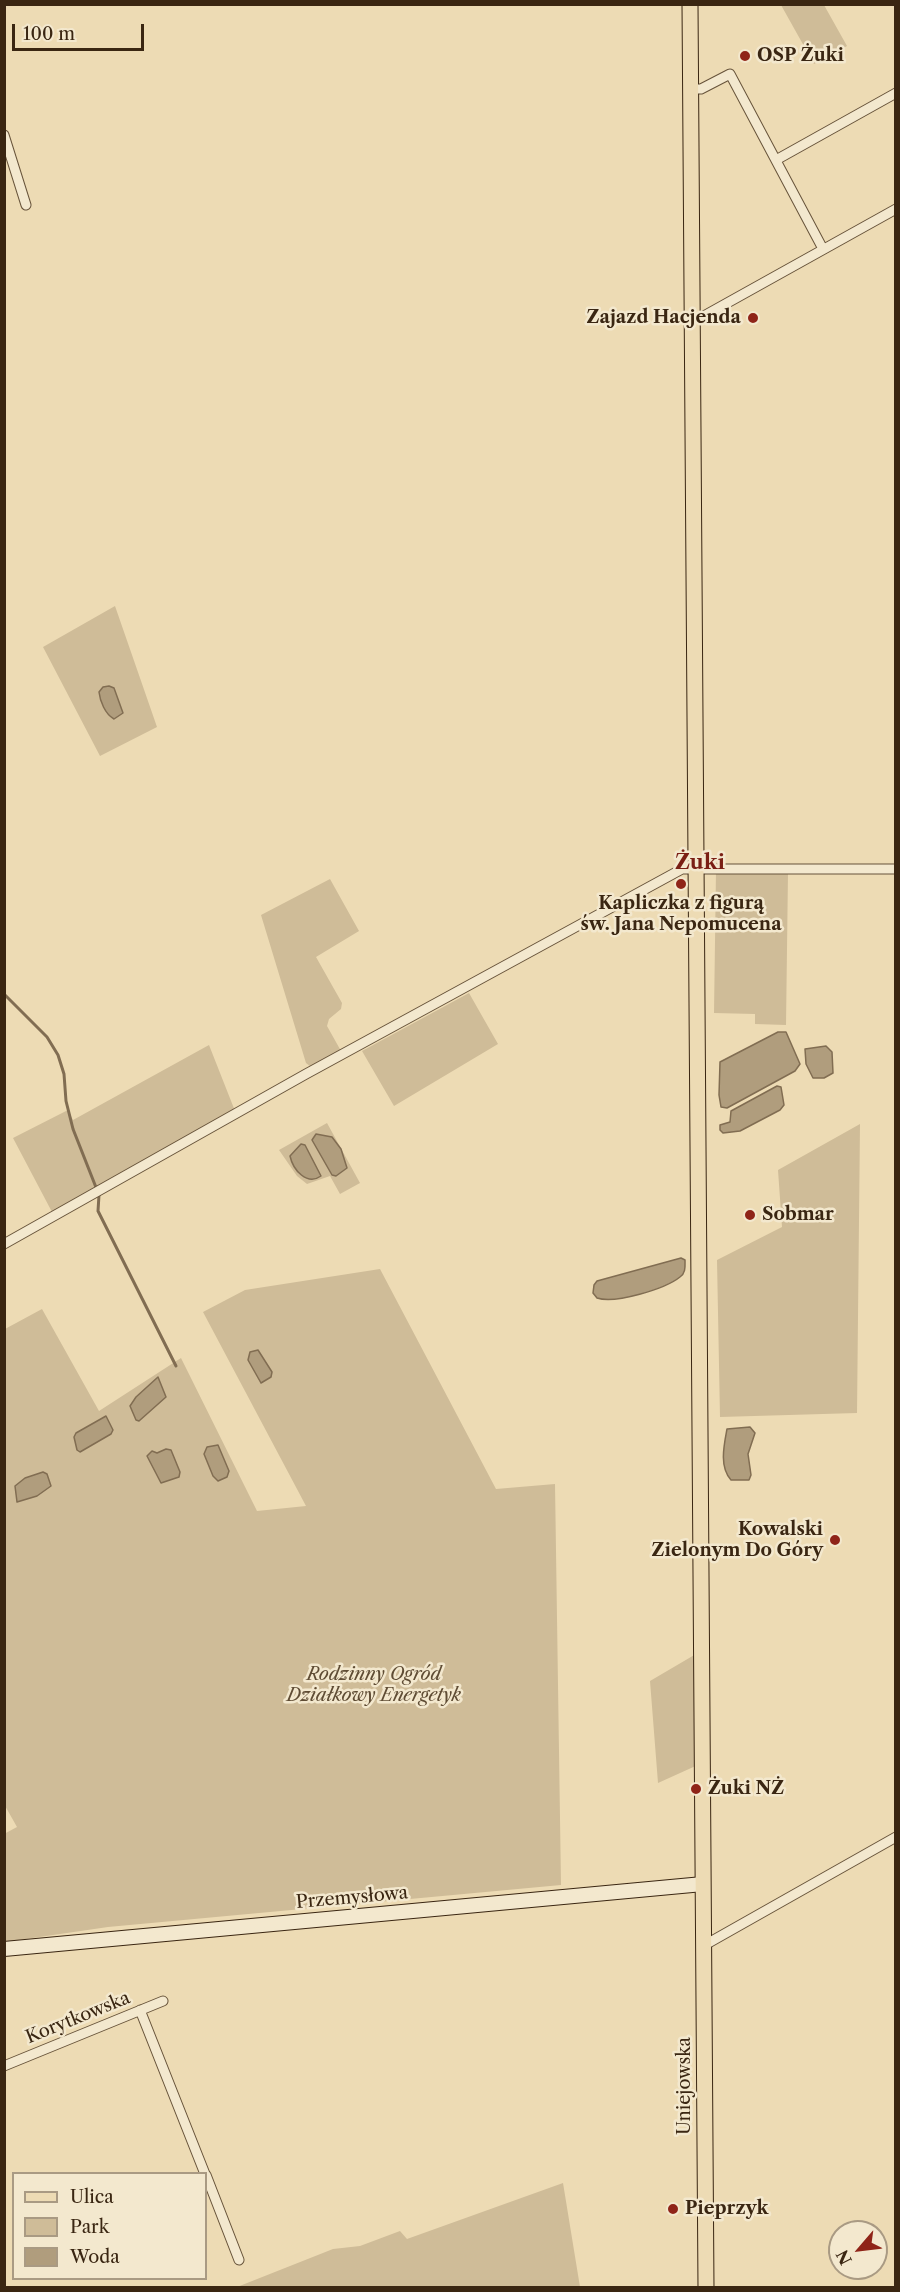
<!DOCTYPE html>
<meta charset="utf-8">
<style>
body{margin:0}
#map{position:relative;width:900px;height:2292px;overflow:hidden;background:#eddbb4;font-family:"Libre Caslon Text",serif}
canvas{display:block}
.frame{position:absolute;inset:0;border:6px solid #3a2612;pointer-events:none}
.legend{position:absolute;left:12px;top:2172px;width:195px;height:108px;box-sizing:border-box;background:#f3e8ce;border:2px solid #a99a83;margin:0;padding:8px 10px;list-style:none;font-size:18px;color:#3a2612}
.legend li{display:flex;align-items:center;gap:12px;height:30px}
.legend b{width:30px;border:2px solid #a99a83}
.north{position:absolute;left:828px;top:2220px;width:60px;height:60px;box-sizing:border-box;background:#f3e8ce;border:2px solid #a99a83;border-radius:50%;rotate:242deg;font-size:16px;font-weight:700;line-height:24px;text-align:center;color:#3a2612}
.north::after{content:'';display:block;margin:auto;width:21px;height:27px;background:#8f2418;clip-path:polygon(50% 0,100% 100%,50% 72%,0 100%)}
.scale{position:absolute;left:12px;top:24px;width:132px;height:27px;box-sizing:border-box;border:3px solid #3a2612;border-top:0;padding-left:8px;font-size:18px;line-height:21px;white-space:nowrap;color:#3a2612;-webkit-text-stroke:4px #f3e8ce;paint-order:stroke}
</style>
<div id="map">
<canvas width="900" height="2292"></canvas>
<div class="frame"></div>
<ul class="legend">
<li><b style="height:8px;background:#eddbb4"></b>Ulica</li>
<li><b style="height:16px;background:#cfbc98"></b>Park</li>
<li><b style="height:16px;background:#b09d7d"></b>Woda</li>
</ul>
<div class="north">N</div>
<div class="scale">100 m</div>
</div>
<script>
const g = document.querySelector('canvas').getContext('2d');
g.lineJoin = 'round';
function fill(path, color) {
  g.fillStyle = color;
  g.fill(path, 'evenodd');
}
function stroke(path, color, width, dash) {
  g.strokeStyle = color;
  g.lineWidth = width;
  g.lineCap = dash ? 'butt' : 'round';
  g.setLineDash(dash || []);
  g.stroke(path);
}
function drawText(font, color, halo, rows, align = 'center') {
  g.font = font + ' "Libre Caslon Text",serif';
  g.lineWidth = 5;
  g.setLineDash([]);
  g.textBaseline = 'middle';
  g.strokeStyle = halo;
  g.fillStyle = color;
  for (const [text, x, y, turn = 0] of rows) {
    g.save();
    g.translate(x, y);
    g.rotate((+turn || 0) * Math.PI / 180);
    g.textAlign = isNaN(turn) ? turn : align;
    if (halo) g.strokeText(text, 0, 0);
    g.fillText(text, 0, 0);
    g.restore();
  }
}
const green = new Path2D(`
 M781 5H824L847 46 814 64Z
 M115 606 157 727 100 756 43 647Z
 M716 871 788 873 786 1025 755 1024V1014L714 1013Z
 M330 879 359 931 316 957 342 1003 341 1009 329 1019 327 1026 341 1051 311 1067 306 1063 261 915Z
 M469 993 498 1044 394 1106 362 1051Z
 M209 1045 235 1111 52 1212 13 1138 68 1110 73 1120Z
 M327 1123 360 1183 340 1194 330 1176 307 1184 297 1176 279 1150Z
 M860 1124 857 1413 720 1417 717 1260 782 1227 778 1170Z
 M380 1269 496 1489 555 1484 561 1885 108 1927 5 1942 4 1834 17 1827 4 1804 5 1329 42 1309 99 1411 181 1358 257 1511 306 1506 203 1312 245 1290Z
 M696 1654 700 1764 658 1783 650 1681Z
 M563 2183 580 2287H237L333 2249 360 2246 400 2231 407 2239Z`);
const water = new Path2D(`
 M109 686 114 688 123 713 114 719C105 714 100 701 99 692L103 687Z
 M778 1032H786L800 1064 795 1071 727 1108 721 1107 719 1095 720 1062Z
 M826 1046 832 1052 833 1073 824 1078H813L806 1064 805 1049Z
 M777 1086 781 1087 784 1105 780 1110 740 1131 723 1133 720 1130V1125L730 1122 731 1111Z
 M316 1134 332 1137 341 1149 347 1168 336 1176 332 1175 312 1140Z
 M301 1144 305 1145 321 1176C307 1186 293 1170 290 1156Z
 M681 1258 685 1260C685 1266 686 1273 680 1277 665 1289 615 1304 597 1298L593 1293 594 1285 597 1281Z
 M258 1350 272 1372 271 1377 261 1383 248 1360 250 1352Z
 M158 1377 166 1397 139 1421 136 1420 130 1406 136 1397Z
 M106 1416 113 1430 111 1434 80 1452 77 1450 74 1437 76 1433Z
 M750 1427 755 1433 748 1454 751 1475 749 1480H731C719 1467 724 1445 727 1429Z
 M218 1445 229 1471 227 1477 218 1481 213 1476 204 1454 207 1447Z
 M166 1449 171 1450 180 1472 179 1477 161 1483 147 1456 152 1451 157 1453Z
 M43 1472 47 1474 51 1486 37 1496 17 1502 15 1486 25 1478Z`);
const stream = new Path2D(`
 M4 994 47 1037 58 1055 64 1074 66 1101 73 1129 99 1195 98 1211 176 1366`);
const street = new Path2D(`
 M691 89H701L730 74 823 249
 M4 135 26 205
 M776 160 896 93
 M692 317H702L896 209
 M4 1244 306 1074 682 869H896
 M703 1946 896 1837
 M140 2010 205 2174
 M4 2066 163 2001
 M206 2175 239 2260`);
const secondary = new Path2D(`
 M4 1949 703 1884`);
const primary = new Path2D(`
 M690 4 706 2288`);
const markers = [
 [745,56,6,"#8f2418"],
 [753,318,6,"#8f2418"],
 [681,884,6,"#8f2418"],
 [750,1215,6,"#8f2418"],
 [835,1540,6,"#8f2418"],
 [696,1789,6,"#8f2418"],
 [673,2209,6,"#8f2418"]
];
const poiNames = [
 ["OSP Żuki",757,56],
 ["Zajazd Hacjenda",741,318,"right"],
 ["Kapliczka z figurą",681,904,"center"],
 ["św. Jana Nepomucena",681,925,"center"],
 ["Sobmar",762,1215],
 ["Kowalski",823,1530,"right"],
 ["Zielonym Do Góry",823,1551,"right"],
 ["Żuki NŻ",708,1789],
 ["Pieprzyk",685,2209]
];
const parkNames = [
 ["Rodzinny Ogród",374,1675],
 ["Działkowy Energetyk",374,1696]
];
const streetNames = [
 ["Przemysłowa",352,1898,-5],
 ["Korytkowska",78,2018,-22],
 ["Uniejowska",685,2086,-90]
];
const quarterNames = [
 ["Żuki",700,863]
];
fill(green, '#cfbc98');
fill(water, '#b09d7d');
stroke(water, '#816d52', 1.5);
stroke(stream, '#816d52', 3);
stroke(street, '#67533a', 11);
stroke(secondary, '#3a2612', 16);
stroke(primary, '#3a2612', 17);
stroke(street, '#f3e8ce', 9);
stroke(secondary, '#f3e8ce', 14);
stroke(primary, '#eddbb4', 15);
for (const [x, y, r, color] of markers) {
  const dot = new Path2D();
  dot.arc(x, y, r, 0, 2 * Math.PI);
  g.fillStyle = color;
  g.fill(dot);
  stroke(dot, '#f3e8ce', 2);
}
drawText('bold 18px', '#3a2612', '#f3e8ce', poiNames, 'left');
drawText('italic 18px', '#5f4c34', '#f3e8ce', parkNames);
drawText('18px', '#3a2612', '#f3e8ce', streetNames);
drawText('bold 21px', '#7a1f14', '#f3e8ce', quarterNames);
</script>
